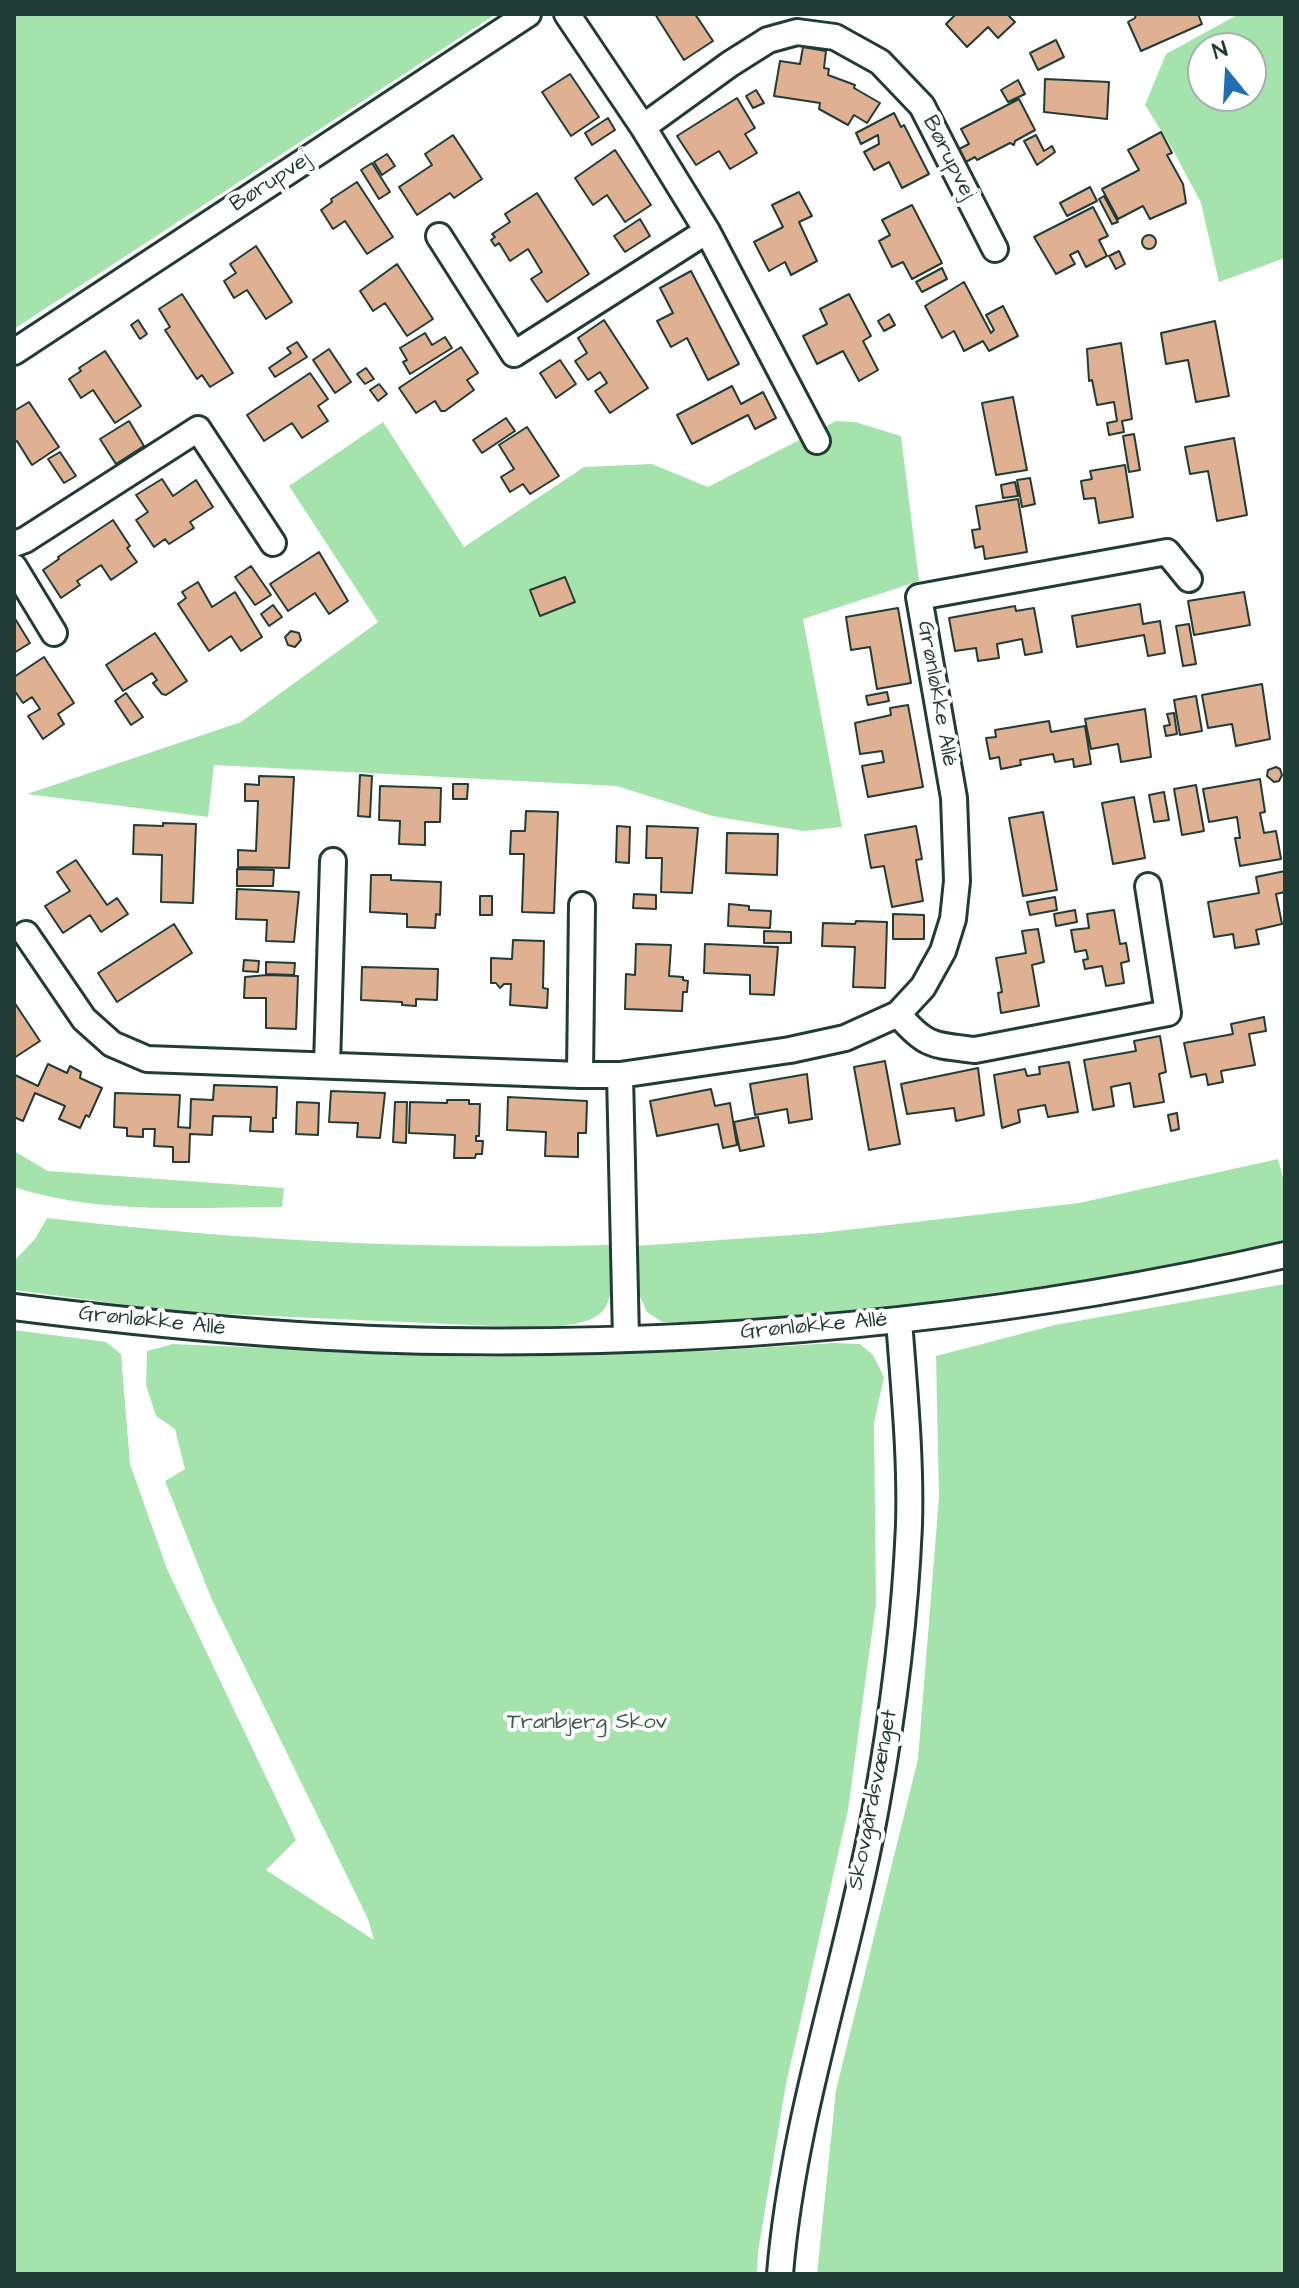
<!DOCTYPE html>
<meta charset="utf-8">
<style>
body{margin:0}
#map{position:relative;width:1299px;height:2288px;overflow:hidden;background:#fff;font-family:"Architects Daughter",sans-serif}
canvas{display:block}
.frame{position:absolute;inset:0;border:16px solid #1f3d34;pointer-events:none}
.north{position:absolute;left:1187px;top:32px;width:80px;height:80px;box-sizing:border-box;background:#fff;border:2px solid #a5b1ae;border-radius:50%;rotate:342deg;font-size:22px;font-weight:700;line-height:32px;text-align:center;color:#1f3d34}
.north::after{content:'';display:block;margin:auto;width:28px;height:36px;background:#1f6fb2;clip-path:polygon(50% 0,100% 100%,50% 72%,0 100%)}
</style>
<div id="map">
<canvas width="1299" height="2288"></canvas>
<div class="frame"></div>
<div class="north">N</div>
</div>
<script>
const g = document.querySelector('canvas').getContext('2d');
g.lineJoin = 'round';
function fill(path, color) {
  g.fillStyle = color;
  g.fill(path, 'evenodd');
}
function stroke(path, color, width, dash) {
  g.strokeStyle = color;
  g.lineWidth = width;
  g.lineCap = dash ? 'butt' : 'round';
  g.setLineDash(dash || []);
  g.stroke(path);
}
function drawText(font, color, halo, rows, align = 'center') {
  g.font = font + ' "Architects Daughter",sans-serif';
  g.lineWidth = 8;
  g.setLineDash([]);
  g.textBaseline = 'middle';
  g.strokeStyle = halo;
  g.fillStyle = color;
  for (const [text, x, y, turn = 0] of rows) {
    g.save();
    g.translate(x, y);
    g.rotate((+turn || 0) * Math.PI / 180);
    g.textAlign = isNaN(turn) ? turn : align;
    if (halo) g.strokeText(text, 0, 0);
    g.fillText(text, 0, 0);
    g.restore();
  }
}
const green = new Path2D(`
 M14 14H496L14 329Z
 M1239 14H1285V258L1219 282 1201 203 1172 148 1145 105 1166 54ZM1203 48H1251V96H1203Z
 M836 421 855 422 901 436 919 581 803 619 842 827 804 831 712 816 617 786 214 765 208 817 27 794 241 722 378 622 289 486 383 422 464 547 584 467 652 464 708 487Z
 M14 1151 48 1171 284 1188 282 1207C194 1207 99 1215 14 1187Z
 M1278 1159 1285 1185V1243L1137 1273 890 1307 707 1322H662L647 1312 638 1292 635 1246 820 1233 1079 1203Z
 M47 1218C234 1240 422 1250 610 1245 616 1315 608 1323 539 1328L180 1312 14 1290V1261L35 1239Z
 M1285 1284V2274H817L836 2090 918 1759 939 1497 936 1356 1055 1325Z
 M14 1330 106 1342 121 1354 130 1464 167 1569 296 1840 266 1870 374 1940 368 1919 212 1600 165 1481 185 1469 175 1429 156 1416 146 1385 147 1351 173 1344 483 1357 708 1351 834 1343 860 1344 873 1355 884 1377 874 1423 876 1603 848 1810 786 2084 758 2252 757 2274H14Z`);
const building = new Path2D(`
 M655 14H695L713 41 684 60Z
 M956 14H1007L1015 22 998 38 988 27 967 47 946 24Z
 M1136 14H1198L1202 24 1141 51 1128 22 1135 18Z
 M1056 40 1064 57 1038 70 1030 53Z
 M803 47 826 51 824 68 829 69 828 75 855 85 854 88 880 103 867 123 854 115 848 125 819 109 820 103 774 96 780 61 800 64Z
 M570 74 599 117 571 136 542 92Z
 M1045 79 1109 82 1107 119 1044 112Z
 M1018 80 1025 94 1008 102 1001 90Z
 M756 90 764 103 753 108 746 96Z
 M737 98 755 128 745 134 757 153 730 169 719 151 696 165 677 136Z
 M1019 99 1035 130 1015 141 1014 145 1010 143 977 160 975 157 964 163 957 150 969 144 961 129Z
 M894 113 901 127 904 125 929 174 902 188 889 162 874 170 864 152 879 144 878 135 861 144 856 133Z
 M608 118 615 130 592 145 585 133Z
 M1161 132 1172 153 1167 155 1183 184 1186 203 1150 219 1143 206 1118 219 1102 189 1139 170 1128 150Z
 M453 135 482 179 454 198 450 193 417 215 399 187 432 165 425 154Z
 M1036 135 1044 151 1052 146 1055 152 1037 165 1024 141Z
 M615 150 651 205 625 222 607 195 593 205 575 178Z
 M387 154 395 166 382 175 374 162Z
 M372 163 390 192 379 199 361 170Z
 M357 182 393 237 367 254 345 221 333 229 321 210 332 202 331 199Z
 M1090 187 1097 201 1067 216 1060 203Z
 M799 192 812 216 799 222 817 261 791 275 785 262 769 271 754 242 783 227 772 205Z
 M537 193 589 274 547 302 531 279 542 272 528 249 510 261 499 243 495 246 491 240 495 237 492 234 510 222 505 214Z
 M1104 196 1118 222 1112 224 1099 199Z
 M912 205 942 263 912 279 903 262 892 267 879 241 890 235 882 220Z
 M1093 207 1108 236 1099 240 1107 256 1086 267 1078 251 1070 255 1075 264 1056 274 1034 237Z
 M640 219 650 236 625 252 614 236Z
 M1142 242a7 7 0 1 1 14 0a7 7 0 1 1-14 0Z
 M256 246 292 302 266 319 247 290 234 298 224 281 236 273 230 264Z
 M1119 251 1125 264 1116 269 1109 256Z
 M397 264 433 319 407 336 385 303 373 311 360 291Z
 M942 268 947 279 922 292 916 282Z
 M691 271 739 364 708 380 687 338 671 347 657 321 673 313 660 288Z
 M964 282 991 333 994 330 986 315 1003 306 1018 336 989 351 983 341 964 351 954 331 942 338 925 306Z
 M182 294 233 373 210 387 202 375 197 379 165 330 170 327 159 309Z
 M849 294 871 336 863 341 878 370 859 381 843 351 817 364 803 336 827 324 820 309Z
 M889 314 895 325 884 331 878 321Z
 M138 320 147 334 140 339 131 325Z
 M604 320 648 388 610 413 595 391 607 383 600 372 588 380 575 361 587 353 578 338Z
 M1215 321 1229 396 1196 402 1188 360 1166 364 1161 333Z
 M425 333 432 345 445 337 452 348 410 374 403 362 407 360 400 348Z
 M297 342 307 357 275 377 269 368 291 353 287 348Z
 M1121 343 1132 419 1122 421 1124 432 1109 435 1107 423 1117 421 1114 402 1097 405 1092 380 1089 381 1087 349Z
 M461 347 478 373 467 380 474 390 445 411H441L435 401 416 413 399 388Z
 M329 349 351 382 335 393 313 360Z
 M105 351 141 406 115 423 93 390 81 398 69 379 81 371 79 368Z
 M560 360 576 384 556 398 540 373Z
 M366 368 374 379 365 384 357 374Z
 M310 373 328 399 318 406 328 421 302 438 292 423 264 441 247 415Z
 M379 384 387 394 378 401 370 390Z
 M732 386 741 404 763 392 776 418 755 429 748 415 692 444 677 415Z
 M1013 397 1027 470 996 475 982 403Z
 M29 402 59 447 32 465 17 441 14 443V411Z
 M506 418 515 431 482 453 473 440Z
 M129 421 144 446 116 464 100 439Z
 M527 427 559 476 530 494 523 484 510 492 501 477 514 469 499 445Z
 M1134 434 1140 470 1129 472 1123 436Z
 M1234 438 1247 515 1217 521 1208 471 1190 474 1185 447Z
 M60 452 76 476 64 483 48 459Z
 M1125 465 1133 517 1099 523 1095 498 1084 499 1081 481 1092 479 1090 471Z
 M1030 478 1035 504 1022 507 1017 480Z
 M162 479 173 496 196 480 213 507 190 522 194 528 169 544 165 539 154 547 136 520 148 512 136 495Z
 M1015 482 1018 496 1003 498 1001 485Z
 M1018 499 1027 552 985 559 983 546 975 548 972 530 980 529 976 506Z
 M113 520 130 546 127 548 137 562 111 580 101 565 77 581 80 585 61 598 43 570 59 559 58 557Z
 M319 552 348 601 329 614 315 593 288 611 270 584Z
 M251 566 271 595 255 605 235 577Z
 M565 577 575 602 540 616 530 590Z
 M198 582 212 607 235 592 262 637 241 651 231 636 209 651 178 604 186 598 182 592Z
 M1244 592 1250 625 1194 635 1188 601Z
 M1140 604 1143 624 1160 621 1165 653 1148 656 1144 635 1077 647 1072 616Z
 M273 605 282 617 269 626 261 614Z
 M1015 606 1016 611 1034 608 1042 652 1025 655 1022 639 997 644 999 658 978 661 976 648 955 651 949 618Z
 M898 608 911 683 877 689 870 647 851 650 846 617Z
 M14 617 30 643 14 653Z
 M1189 624 1196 664 1183 666 1176 626Z
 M291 631 299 633 301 640 295 647 288 645 285 637Z
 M155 633 187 681 166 695 162 694 153 683 157 680 152 673 123 691 106 665Z
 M44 657 74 703 58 714 64 724 43 739 28 716 40 709 32 697 23 703 14 690V677Z
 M1262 684 1270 739 1236 746 1232 724 1208 728 1202 695Z
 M887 692 889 701 868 705 866 696Z
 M126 693 143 717 131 725 115 701Z
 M1196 696 1202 731 1180 735 1174 700Z
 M908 705 923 787 868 797 862 766 884 762 882 751 860 754 855 723 891 715 890 708Z
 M1145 709 1151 757 1121 762 1118 744 1091 749 1085 719Z
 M1174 713 1177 734 1166 736 1164 726 1170 725 1167 714Z
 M1049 721 1051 732 1085 726 1091 764 1074 767 1073 759 1055 762 1053 754 1020 760 1021 765 1001 769 999 757 990 759 986 738 996 737 995 730Z
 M1276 767 1280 769 1282 775 1279 781 1274 782 1267 776 1268 770Z
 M360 775 372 776 370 817 358 816Z
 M259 776 294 777 289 868 238 867V850L256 851 258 801H245V784L259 785Z
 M1260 779 1265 812 1260 813 1264 833 1276 831 1281 859 1240 866 1235 838H1240L1237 817 1209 822 1203 789Z
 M453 784H468L467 799H453Z
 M1196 785 1204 831 1182 835 1174 789Z
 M380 786 441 788 440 822H425V845L399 844 400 821 379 820Z
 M1164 792 1169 820 1154 822 1149 795Z
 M1134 797 1145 858 1113 864 1102 803Z
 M526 811 558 812 554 913 522 912 524 854H510L511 831H525Z
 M1043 812 1057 890 1023 896 1009 818Z
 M163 823 196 824 193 903 161 902 162 855 133 854 134 825 163 826Z
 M617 826 630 827 629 863 616 862Z
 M647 826 698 828 692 893 661 892 662 858H646Z
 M916 826 922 859 916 860 923 901 892 907 884 866 871 868 865 835Z
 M727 833 778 834 777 875 726 873Z
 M76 860 107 905 117 898 128 914 101 932 90 915 63 933 45 906 70 891 57 872Z
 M237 869 274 870 273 886H237Z
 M1285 871V892L1276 894 1282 924 1256 930 1259 944 1235 948 1233 934 1214 937 1208 902 1259 893 1256 877Z
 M371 875H391V880L441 882 440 915 436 914 435 928 407 927V914L370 912Z
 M237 889 299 892 294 942 266 941 267 920 236 919Z
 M634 894 656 895V909L633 908Z
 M480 896H492V915H480Z
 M1055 897 1057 910 1030 915 1027 902Z
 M729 904 749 906V910L771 911 770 928 728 926Z
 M1075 910 1077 922 1056 926 1054 914Z
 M1114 910 1120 944 1126 943 1129 961 1121 963 1124 983 1106 986 1102 966 1085 969 1083 960 1088 959 1086 950 1075 952 1071 930 1089 928 1087 914Z
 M893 914 924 915V939H893Z
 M856 921 887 922 885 988 853 987 855 947 822 946 823 923 855 924Z
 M174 924 192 953 117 1002 98 973Z
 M1038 929 1044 962 1032 965 1039 1006 1001 1013 998 993 1002 992 996 958 1026 953 1022 931Z
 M764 931 791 932V943H764Z
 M513 940 544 941 543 988 548 989 547 1008 510 1005 511 984H504L500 988 496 983H491V958L512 959Z
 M636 944 671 945 669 976 683 977V980L688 981 687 992H683L682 1011 625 1009 626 974 635 975Z
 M705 944 778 947 774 995 750 994V975L704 973Z
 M244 960 259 961 258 972 243 971Z
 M266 962 295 963 294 975 266 974Z
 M362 967 438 969 437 1000 416 999V1006L402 1005V1002L361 1000Z
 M267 975 298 976 296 1029 266 1028V998H244L245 977Z
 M14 1002 40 1041 14 1058Z
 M1264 1017 1266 1031 1249 1034 1255 1065 1221 1071 1223 1082 1208 1085 1206 1074 1191 1077 1184 1043 1233 1034 1231 1024Z
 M1160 1036 1166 1072 1159 1074 1164 1102 1134 1107 1130 1083 1111 1087 1114 1106 1093 1110 1084 1060 1136 1051 1134 1041Z
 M885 1061 900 1144 869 1150 854 1067Z
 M1069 1062 1078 1112 1048 1117 1045 1105 1018 1110 1020 1122 1002 1128 994 1075 1025 1069 1027 1076 1040 1074 1039 1067Z
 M48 1064 67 1073 70 1066 81 1072 80 1078 102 1088 89 1117 86 1115 80 1128 59 1119 65 1106 35 1093 23 1121 14 1117 15 1075 38 1086Z
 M978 1068 984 1115 956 1121 954 1108 907 1114 901 1084Z
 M807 1074 812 1119 789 1123 787 1109 755 1115 750 1084Z
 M214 1085 277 1087 276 1118H273V1132L250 1131 251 1117 213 1116 212 1135 190 1134 189 1162H173V1147L154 1146 155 1129H143V1137L127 1136V1128L114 1127 115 1093 180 1095 178 1127 190 1128 191 1099 213 1100Z
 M711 1089 715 1106 730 1103 737 1145 723 1148 718 1124 657 1136 650 1101Z
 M331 1091 385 1093 380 1138 357 1137 358 1123 329 1122Z
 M508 1097 587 1101 586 1133H578V1157L545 1156 546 1132 507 1130Z
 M447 1100H469V1104H480L479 1136H476V1141H483L482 1154H476L475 1158H454L455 1135 409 1133 410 1102 447 1103Z
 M297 1102 319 1103 318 1135 296 1134Z
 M395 1102H407L406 1143 393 1142Z
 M1177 1113 1179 1129 1171 1131 1168 1115Z
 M758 1117 764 1146 740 1151 734 1122Z`);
const minor = new Path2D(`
 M567 14 643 127 730 64 768 40 797 32 835 37 880 62 922 106 995 249
 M643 127 707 231 817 441
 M439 236 514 354 707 231
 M14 352 528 14
 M14 544 25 540 198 429 273 543
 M14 567 54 633
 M26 934 84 1019 112 1044 147 1059 580 1075H620L790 1050 845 1038 898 1014 923 987 943 951 953 919 957 881 954 798 919 597 1167 552 1189 579
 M898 1014C926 1047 933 1045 975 1050L1168 1013 1148 886
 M327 1065 333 861
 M580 1075 582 905
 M620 1075 626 1339
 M14 1307C156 1325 299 1339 443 1341 725 1345 1010 1318 1285 1255
 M780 2274C793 2115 848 1963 876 1807 893 1714 905 1620 909 1525 911 1457 904 1388 899 1320`);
const streetNames = [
 ["Børupvej",948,158,63],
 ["Børupvej",271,183,-33],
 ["Grønløkke Allé",936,694,80],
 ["Grønløkke Allé",152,1322,6],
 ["Grønløkke Allé",814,1327,-5],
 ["Skovgårdsvænget",874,1800,-79]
];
const parkNames = [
 ["Tranbjerg Skov",587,1723]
];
fill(green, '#a4e4ac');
fill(building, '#dfb091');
stroke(building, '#1f3d34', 2);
stroke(minor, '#1f3d34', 30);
stroke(minor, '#fff', 24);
drawText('22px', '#1f3d34', '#fff', streetNames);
drawText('22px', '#3a5e4c', '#fff', parkNames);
</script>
